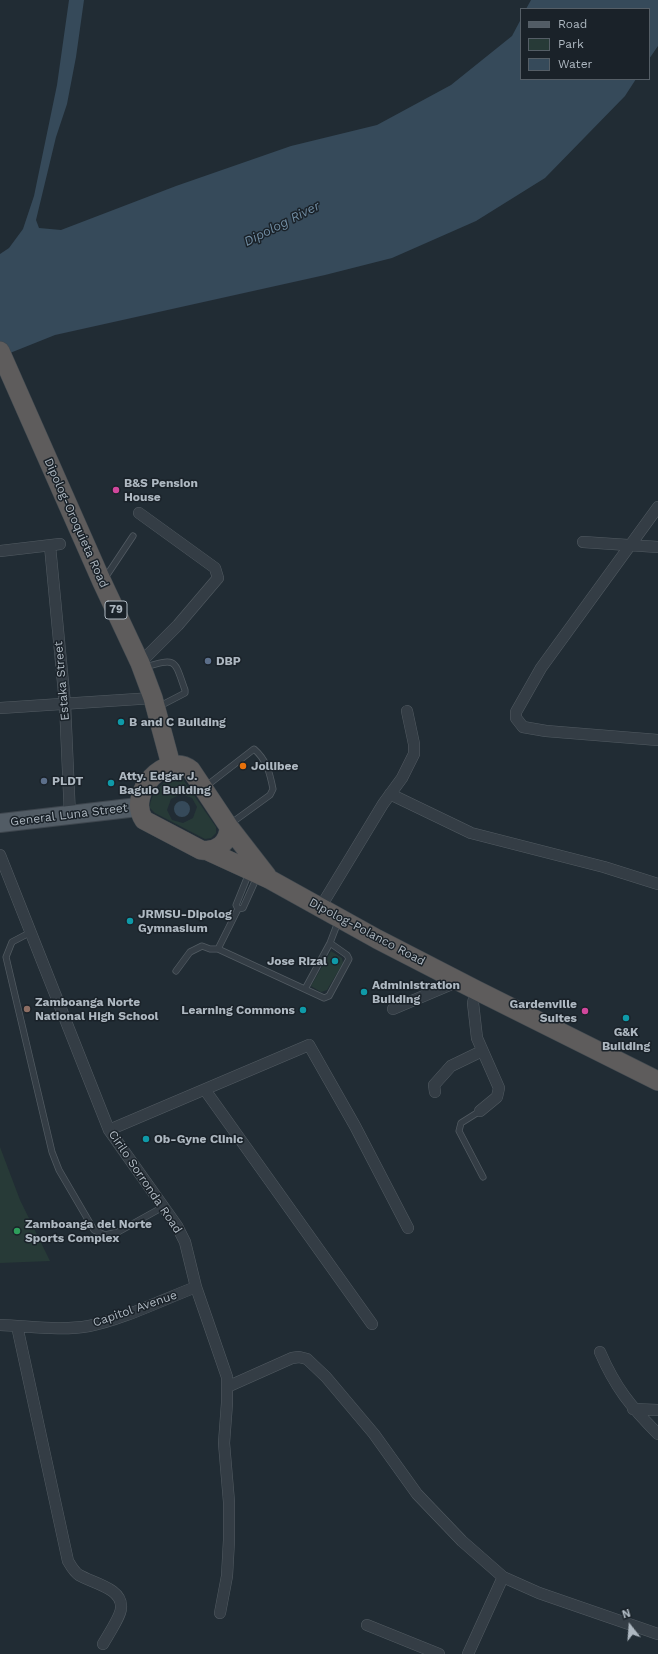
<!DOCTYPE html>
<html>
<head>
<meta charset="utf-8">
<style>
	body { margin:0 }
	#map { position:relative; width:658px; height:1654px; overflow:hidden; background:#212c34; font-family:"Work Sans",sans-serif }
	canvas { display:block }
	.legend { position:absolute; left:520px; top:8px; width:130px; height:72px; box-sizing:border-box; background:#1a2229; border:1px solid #555e66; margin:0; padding:5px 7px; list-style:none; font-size:12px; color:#aeb8c1 }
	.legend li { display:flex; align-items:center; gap:8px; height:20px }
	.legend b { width:20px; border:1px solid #555e66 }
	.north { position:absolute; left:610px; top:1606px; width:40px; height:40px; -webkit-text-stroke:3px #1a2229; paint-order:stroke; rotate:343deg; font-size:11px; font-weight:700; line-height:16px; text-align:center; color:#aeb8c1 }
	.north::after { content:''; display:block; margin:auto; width:14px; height:18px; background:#aeb8c1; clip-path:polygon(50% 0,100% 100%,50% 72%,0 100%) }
</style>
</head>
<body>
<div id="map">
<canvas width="658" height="1654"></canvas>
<ul class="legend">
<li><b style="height:5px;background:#525c65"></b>Road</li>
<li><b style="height:11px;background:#273a37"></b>Park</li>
<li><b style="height:11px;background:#364a5a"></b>Water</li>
</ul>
<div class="north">N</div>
</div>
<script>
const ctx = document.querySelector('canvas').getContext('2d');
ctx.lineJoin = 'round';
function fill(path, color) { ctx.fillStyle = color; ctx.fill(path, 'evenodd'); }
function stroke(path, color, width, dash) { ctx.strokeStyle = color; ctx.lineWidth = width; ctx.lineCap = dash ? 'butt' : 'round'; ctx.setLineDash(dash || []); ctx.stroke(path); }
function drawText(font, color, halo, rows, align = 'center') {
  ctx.font = font + ' "Work Sans",sans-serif'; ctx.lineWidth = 3; ctx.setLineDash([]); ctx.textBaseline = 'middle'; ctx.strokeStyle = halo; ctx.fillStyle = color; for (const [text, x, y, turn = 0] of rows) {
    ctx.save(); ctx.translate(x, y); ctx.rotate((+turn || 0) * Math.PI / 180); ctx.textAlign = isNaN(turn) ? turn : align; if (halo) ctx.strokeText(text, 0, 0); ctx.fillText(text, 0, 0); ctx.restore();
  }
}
const green = new Path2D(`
	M174 776 182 778 216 827V833L211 838 205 839 155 813 150 808C149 796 164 780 174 776ZM181 794 192 798 197 807 193 818 183 823 172 820 167 810 171 799Z
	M331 951 342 958 343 963 327 990 321 992 311 986Z
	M0 1147 20 1200 50 1261 0 1263Z`);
const water = new Path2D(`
	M69 0H84L76 57 67 104 56 137 36 220 39 228 61 230 176 186 291 146 377 125 451 85 512 36 521 19V79H636L625 96 545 178 476 221 392 258 325 275 55 335 0 357V254L9 248 23 229 34 196 57 85Z
	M531 0H658V46L649 59V9H526Z
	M174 809a8 8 0 1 1 16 0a8 8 0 1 1-16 0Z`);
const service = new Path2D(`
	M105 578 133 536
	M145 667C177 658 174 659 185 690V693L158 707
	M205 787 254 749C267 760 270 774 273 789L270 795 230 824
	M238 909 236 905 249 873
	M31 932 12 942 6 957 52 1152 59 1170 94 1230 105 1235 118 1232 163 1207
	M218 949 324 998 329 996 349 959 347 955 330 943
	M176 971 190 952 202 946 210 949H218L238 909 243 908 257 877
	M305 989 330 943 338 922
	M480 1111 461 1123 459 1131 483 1177`);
const minor = new Path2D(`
	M658 507 541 668 516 712V718L523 727 546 731 658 740
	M139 513 215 568 218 578 178 625 140 663
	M583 542 658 547
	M50 546 65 704 70 816
	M0 551 60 544
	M0 708 153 698
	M390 794 471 833 604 867 658 884
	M0 855 109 1130 177 1226 185 1242 196 1287 227 1377V1403L224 1443 229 1502V1540L227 1576 220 1613
	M320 908 383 804 402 778 414 754V744L407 711
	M476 990 473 1003 477 1038 499 1088 497 1097 480 1111
	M393 1009 459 981
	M205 1090 372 1324
	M435 1092 434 1085 451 1066 482 1051
	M109 1130 309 1045 355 1126 408 1228
	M0 1325C29 1326 61 1331 89 1326 122 1320 164 1299 196 1287
	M17 1326 68 1561C71 1566 74 1572 79 1575 92 1583 123 1588 121 1608 121 1616 108 1635 103 1644
	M600 1352C615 1387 631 1407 658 1434
	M227 1387 292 1358 299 1357 307 1359 326 1377 374 1434 417 1494 462 1541 503 1577 539 1593 658 1634
	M633 1409 658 1410
	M367 1625 439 1654
	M468 1654 503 1577`);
const primary = new Path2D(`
	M0 823 138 807`);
const trunk = new Path2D(`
	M0 351 102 582 140 663 153 698 171 765
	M229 827C229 842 217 853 201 850L144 820C126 794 166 750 191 770L229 827 267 876
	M208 851 269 879 377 939 476 990 658 1081`);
const markers = [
	[116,490,4,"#d1479c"],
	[208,661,4,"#5c6f8a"],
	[121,722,4,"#0f9aa8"],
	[243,766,4,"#e8710a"],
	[44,781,4,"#5c6f8a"],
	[111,783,4,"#0f9aa8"],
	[130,921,4,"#0f9aa8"],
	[335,961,4,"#0f9aa8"],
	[364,992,4,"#0f9aa8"],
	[27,1009,4,"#8d6e63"],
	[303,1010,4,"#0f9aa8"],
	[585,1011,4,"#d1479c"],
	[626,1018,4,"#0f9aa8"],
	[146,1139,4,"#0f9aa8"],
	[17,1231,4,"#2e9e5b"]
];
const shields = [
	[116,610,22]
];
const shieldNames = [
	["79",116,610]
];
const poiNames = [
	["B&S Pension",124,483],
	["House",124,497],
	["DBP",216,661],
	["B and C Building",129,722],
	["Jollibee",251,766],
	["Atty. Edgar J.",119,776],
	["Baguio Building",119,790],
	["PLDT",52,781],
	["JRMSU-Dipolog",138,914],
	["Gymnasium",138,928],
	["Jose Rizal",327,961,"right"],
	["Administration",372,985],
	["Building",372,999],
	["Zamboanga Norte",35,1002],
	["National High School",35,1016],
	["Gardenville",577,1004,"right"],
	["Suites",577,1018,"right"],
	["Learning Commons",295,1010,"right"],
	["G&K",626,1032,"center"],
	["Building",626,1046,"center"],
	["Ob-Gyne Clinic",154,1139],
	["Zamboanga del Norte",25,1224],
	["Sports Complex",25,1238]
];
const streetNames = [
	["Dipolog-Oroquieta Road",76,523,66],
	["Estaka Street",62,681,-95],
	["General Luna Street",69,815,-7],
	["Dipolog-Polanco Road",367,932,28],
	["Cirilo Sorronda Road",145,1182,56],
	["Capitol Avenue",135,1309,-19]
];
const waterNames = [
	["Dipolog River",282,224,-27]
];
fill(green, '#273a37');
fill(water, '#364a5a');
stroke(service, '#525b62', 7);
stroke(minor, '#525b62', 12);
stroke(primary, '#3e464e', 20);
stroke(trunk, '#3f484f', 20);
stroke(service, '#343d45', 5.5);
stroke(minor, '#343d45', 11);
stroke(primary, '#525c65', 18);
stroke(trunk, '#5e5c5c', 19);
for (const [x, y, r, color] of markers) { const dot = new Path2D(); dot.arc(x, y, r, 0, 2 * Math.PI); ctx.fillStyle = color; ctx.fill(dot); stroke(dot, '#1a2229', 1.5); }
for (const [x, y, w] of shields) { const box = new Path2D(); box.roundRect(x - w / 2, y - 9, w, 18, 3); ctx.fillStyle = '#1a2229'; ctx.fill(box); stroke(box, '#aeb8c1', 1); }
drawText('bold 11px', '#aeb8c1', null, shieldNames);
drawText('bold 12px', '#aeb8c1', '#1a2229', poiNames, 'left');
drawText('12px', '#aeb8c1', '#1a2229', streetNames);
drawText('italic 13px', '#718da3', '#1a2229', waterNames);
</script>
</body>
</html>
